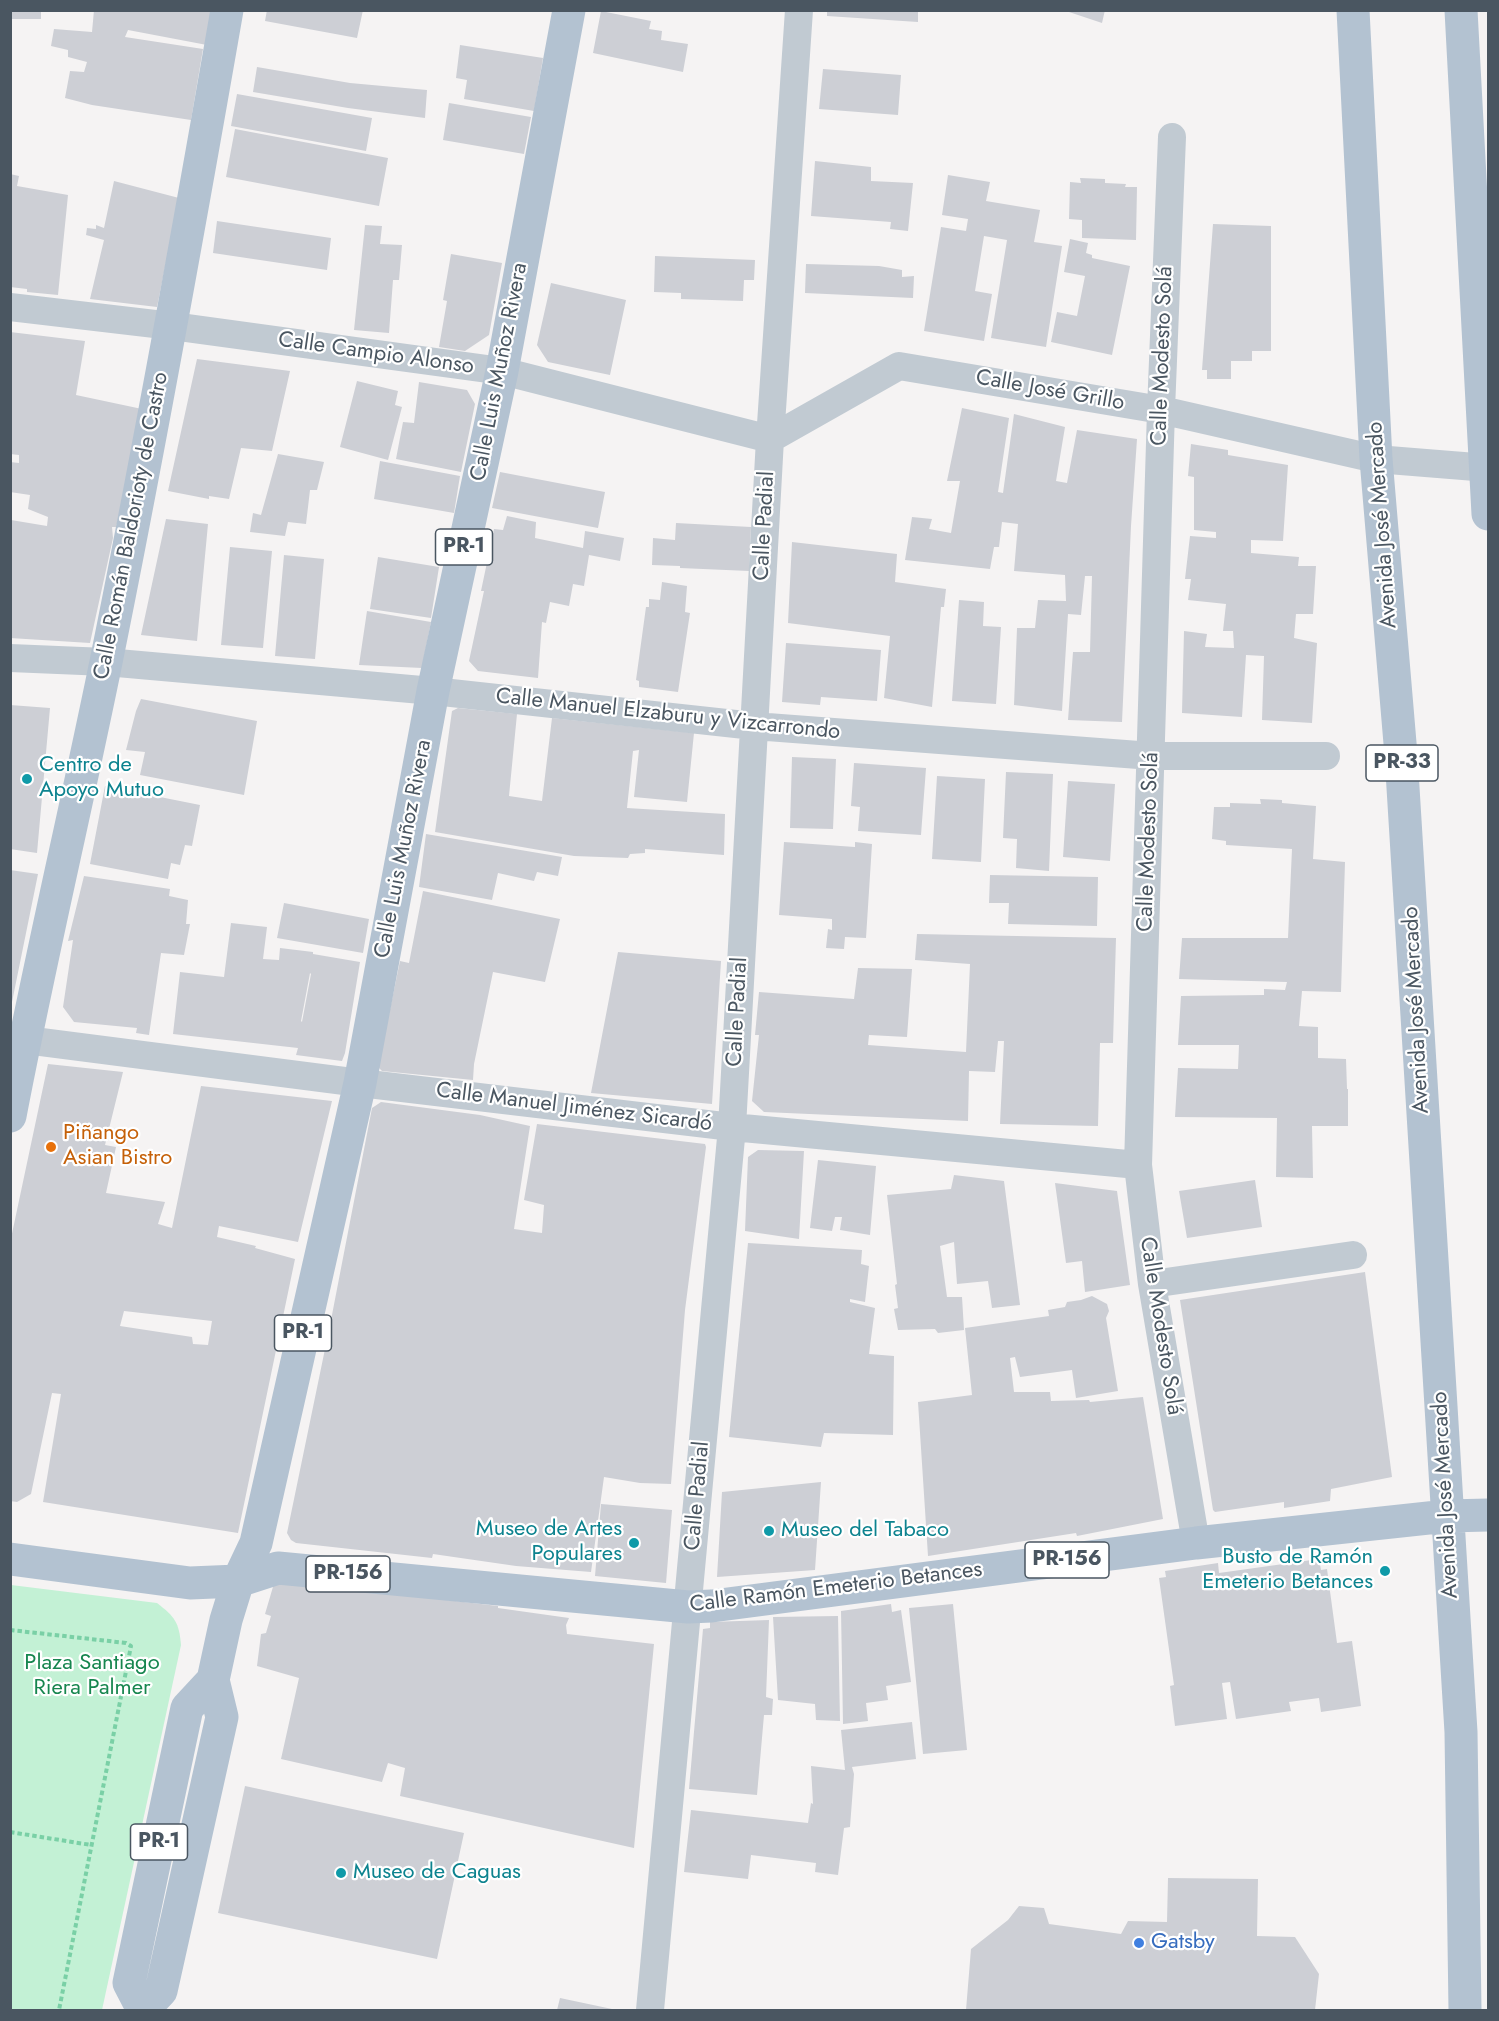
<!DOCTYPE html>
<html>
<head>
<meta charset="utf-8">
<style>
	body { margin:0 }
	#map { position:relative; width:1499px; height:2021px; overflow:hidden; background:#f5f3f3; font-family:Jost,sans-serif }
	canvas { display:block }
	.frame { position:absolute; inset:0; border:12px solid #4a5661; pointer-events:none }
</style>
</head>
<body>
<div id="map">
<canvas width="1499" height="2021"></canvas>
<div class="frame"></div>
</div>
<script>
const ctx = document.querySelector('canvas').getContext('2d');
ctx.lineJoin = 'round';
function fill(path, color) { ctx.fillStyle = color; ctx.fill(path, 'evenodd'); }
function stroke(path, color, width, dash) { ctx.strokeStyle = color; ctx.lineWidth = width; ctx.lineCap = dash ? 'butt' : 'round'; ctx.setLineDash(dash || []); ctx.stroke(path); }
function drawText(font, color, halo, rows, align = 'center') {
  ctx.font = font + ' Jost,sans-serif'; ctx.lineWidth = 4.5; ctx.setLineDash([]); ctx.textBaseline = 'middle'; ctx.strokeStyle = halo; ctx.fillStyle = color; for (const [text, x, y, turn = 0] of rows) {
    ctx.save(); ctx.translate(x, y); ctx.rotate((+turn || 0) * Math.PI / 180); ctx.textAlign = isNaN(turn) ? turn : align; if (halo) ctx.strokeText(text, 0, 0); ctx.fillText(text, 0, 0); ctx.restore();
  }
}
const green = new Path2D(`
	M11 1585 157 1603C175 1617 179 1622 181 1645L102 2010H11Z`);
const building = new Path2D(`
	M10 10H41V19H10Z
	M94 10H212L207 45 128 30 125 37 203 49 191 120 92 105 65 98 70 71 84 72 87 62 68 57V50L51 46 54 29 92 32Z
	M267 10H363L357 38 265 21Z
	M827 10H918V22L827 16Z
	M1063 10H1105L1102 23Z
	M601 11 651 21 649 29 662 31 661 40 688 44 683 72 593 53Z
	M460 45 543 58 534 111 464 99 467 80 456 78Z
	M257 67 350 83 427 90 425 118 348 108 253 92Z
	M823 69 901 75 898 115 819 109Z
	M237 94 372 118 366 151 231 126Z
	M449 103 531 117 524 154 443 140Z
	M235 129 388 158 379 206 226 177Z
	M815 161 871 167V181L913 183 908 231 890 229 891 222 811 216Z
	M10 174 19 176 17 186 68 195 58 295 27 292V289L10 287Z
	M948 175 990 182 986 201 1040 210 1034 242 1062 246 1046 347 991 338 1007 240 984 236 975 291 992 294 984 341 924 331 941 227 966 231 968 219 942 215Z
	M1080 178 1105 179V183L1126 184 1125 187H1137L1136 240 1082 238V220L1069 219 1070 182 1081 183Z
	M114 181 179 198 157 307 90 299 104 240 86 235 87 228 96 229V225L104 228Z
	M217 221 331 238 327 270 213 253Z
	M1213 224 1271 226V351H1252V361H1231V379H1207V370H1202Z
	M365 225 382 226 380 244 402 245 399 280H393L389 333 354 330Z
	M1070 239 1088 243 1086 253 1092 255V258L1130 266 1112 355 1051 342 1057 312 1077 316 1085 276 1064 272Z
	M451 254 502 263 489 335 465 351 439 347 447 301 443 300Z
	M655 256 755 260 754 280H744L743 301 681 299V293L654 292Z
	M806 264 879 266 902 270V277L914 276 913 298 805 293Z
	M551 283 626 300 610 375 548 362 537 345Z
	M10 332 85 341 76 395 142 409 128 483 116 527H112L113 538 90 643 10 638 11 520 47 526 48 517 28 509 30 495 10 492V462L19 463V455L10 454Z
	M197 359 290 371 272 451 241 448 229 499 209 496V499L168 491Z
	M357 381 398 391 395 405 402 407 388 460 340 447Z
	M419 382 467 390 475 404 461 472 396 459 403 422 414 423Z
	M962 408 1009 418 998 492 1003 493 1014 414 1065 427 1056 481 1067 483 1077 430 1137 439 1131 526 1122 722 1068 720 1073 652H1090L1092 576H1085L1081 615 1068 614 1062 711 1014 705 1017 628H1035L1038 600 1066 601 1065 575 1014 571 1018 524 1002 522 999 547H994L990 569 905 560 912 517 932 519 929 529 951 533 960 481H947Z
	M1191 444 1228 450V455L1288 465 1283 541 1251 540V553L1299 557 1298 566H1316L1313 614H1296L1294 638 1317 643 1312 723 1262 720 1264 656 1246 655 1242 717 1182 713 1184 631 1207 634 1205 647 1234 648 1233 631H1223L1226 604 1188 600 1191 579H1185L1190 536 1216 538V532L1194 530V477L1188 476Z
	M278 454 324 462 317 490H310L306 524 288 522 285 536 250 532 253 513 261 515Z
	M380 461 460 476 454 513 374 499Z
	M500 472 605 492 598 528 492 508Z
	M507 516 536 522 535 538 583 548 585 531 624 538 620 561 589 555 584 586 573 584 569 606 550 602 546 623 542 622 538 678 478 671 469 661 484 591H481L494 529 503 530Z
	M166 519 208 524 197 641 141 635Z
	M676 523 751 527 749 571 680 568V566L652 565 653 538 675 540Z
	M792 542 897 554 895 582 946 589 944 607H941L932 707 884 698 890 636 788 623Z
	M230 547 272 551 263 648 221 645Z
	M284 555 324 559 315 659 275 656Z
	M378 557 439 567 431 618 370 609Z
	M662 582 687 586 685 612 690 613 678 692 639 687V681L636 680 646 607H649V599L660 600Z
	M959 600 984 602 983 626 1001 627 996 704 952 701Z
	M367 611 431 622 422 668 359 665Z
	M786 643 881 650 877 701 821 697 820 705 782 702Z
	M141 699 257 721 244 795 140 775 145 752 126 750 136 711Z
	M10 705 50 708 37 853 10 849Z
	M458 708 517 714 509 796 542 801 552 718 694 733 687 802 634 797 639 750 633 751 627 808 725 814 724 855 645 849V853L630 854 628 858 574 856 435 832 452 711Z
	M792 757 836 759 833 829 790 828Z
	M854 763 926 768 921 835 858 831 860 807 851 806Z
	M1006 772 1053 774 1049 871 1016 868 1017 839 1003 838Z
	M937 776 985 779 981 862 932 859Z
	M1068 781 1115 784 1110 861 1063 857Z
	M105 786 200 805 192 846 185 845 180 865 171 863 168 879 90 864Z
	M1260 799 1282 800V803L1316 806 1313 859 1345 862 1341 992 1302 991 1299 1026 1318 1027V1058L1346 1059 1347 1089H1348V1126H1312L1313 1178 1276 1177 1277 1118 1175 1117 1178 1068 1238 1069 1239 1045H1178L1181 996 1264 995V989L1285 990 1287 982 1179 979 1182 938H1288L1292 849 1226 845V841L1212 839 1214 807H1230V803L1261 804Z
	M426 834 562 857 558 876 537 872 534 881 498 873 492 900 419 887Z
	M784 842 855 847V842L872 844 866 938 845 937 844 949 826 948 828 929 832 930V919L779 915Z
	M10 870 38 874 12 1002H10Z
	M990 875 1098 877 1097 926 1008 924 1009 903H989Z
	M84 876 170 889 169 896 188 900 186 924H190L184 955 161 953 149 1035 136 1033 137 1028 74 1022 63 1007 73 940 68 941Z
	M423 891 560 919 545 982 493 972 474 1064 473 1080 382 1071 378 1067 400 961 409 963Z
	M284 903 369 919 363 953 277 938Z
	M231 923 267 927 263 959 279 960 280 948 313 952V954L360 962 345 1053 342 1061 296 1055 298 1048 173 1034 180 972 224 977ZM310 973 311 974 302 1022 301 1021Z
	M917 934 1116 938 1113 1043H1100L1098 1126 1000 1124 1004 1041H998L995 1072 969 1071 968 1121 764 1112 752 1101 759 1035H755L759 992 854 999 858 968 912 969 907 1037 869 1035 868 1045 966 1052 970 964 915 960Z
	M618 952 721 961 712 1104 591 1093Z
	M48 1064 123 1072 105 1145 116 1147 106 1193 165 1202 158 1224 172 1228 201 1086 332 1101 298 1242 219 1226 217 1237 256 1246 255 1248 295 1259 238 1533 43 1502 61 1394 52 1393 31 1494 17 1502 10 1501V1243ZM124 1311 212 1321 208 1345 193 1344 192 1337 120 1326Z
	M381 1102 480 1115 530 1126 514 1229 542 1233 544 1205 524 1200 537 1124 705 1144 706 1147 685 1310 671 1484 640 1483 604 1477 591 1572 516 1566 433 1554 432 1558 296 1543 291 1540 287 1533 331 1320 372 1108Z
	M758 1150 804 1151 799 1239 745 1231 748 1157Z
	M818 1160 876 1166 870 1235 840 1230 842 1217H835L832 1231 810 1228Z
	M954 1175 1004 1181 1020 1305 992 1308 988 1281 957 1284 954 1242 940 1246 947 1297H962L964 1330 938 1333 935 1329 898 1330 894 1309 898 1308 895 1285 897 1284 887 1195 951 1189Z
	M1255 1180 1262 1227 1187 1238 1179 1191Z
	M1055 1183 1117 1191 1130 1285 1085 1292 1082 1261 1066 1263Z
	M748 1243 862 1250 861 1264 869 1266 865 1302 850 1299V1302L875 1308 869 1354 894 1356 893 1435 824 1433 821 1447 729 1437Z
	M1365 1272 1392 1477 1331 1489 1330 1501 1284 1508V1502L1215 1512 1213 1510 1180 1300Z
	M1092 1296 1107 1304 1109 1311 1106 1318 1118 1391 1076 1398 1072 1370 1020 1377 1015 1357 1010 1358 1014 1392H1050L1051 1401 1089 1400 1090 1402 1143 1397 1163 1519 1077 1536 1076 1533 928 1556 918 1402 972 1395 965 1328 1049 1316 1048 1310 1065 1307 1067 1302 1081 1300Z
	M821 1482 815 1570 717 1577 722 1492Z
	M601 1504 672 1510 666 1583 595 1576Z
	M1319 1559 1321 1570 1327 1569 1337 1643 1352 1641 1361 1706 1321 1712 1319 1698 1289 1702 1291 1711 1236 1719 1230 1682 1222 1683 1227 1719 1175 1726 1170 1686 1174 1685 1159 1578 1166 1577 1165 1571 1218 1563 1219 1573Z
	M275 1580 498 1606V1608L569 1618 566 1625 567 1634 654 1644 634 1848 400 1796 405 1768 388 1763 382 1782 281 1759 299 1678 257 1666 261 1634 266 1633 271 1616 265 1614Z
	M891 1604 892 1612 901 1610 911 1682 886 1686 888 1700 866 1703 868 1721 843 1724 841 1611Z
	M953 1604 967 1750 923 1754 909 1608Z
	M838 1616 840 1721 816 1720 815 1704 778 1700 773 1617Z
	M769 1620 766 1697 773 1699 772 1715H764L757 1795 689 1789 703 1629 710 1628V1622Z
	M912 1722 916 1759 852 1767 854 1774 850 1827 844 1828 838 1875 815 1872 816 1863 751 1855 748 1879 684 1872 691 1810 808 1823 811 1803 813 1804 811 1766 845 1770 841 1730Z
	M245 1786 464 1833 437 1959 218 1913Z
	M1168 1878 1258 1879 1257 1936 1295 1937 1319 1974 1315 2010H966L971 1949 1008 1920 1019 1906 1044 1908 1049 1924 1121 1934 1128 1921 1167 1922Z
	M560 1998 612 2009V2010H557Z`);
const path = new Path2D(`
	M10 1630 126 1643 131 1646 59 2010
	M10 1832 91 1845`);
const minor = new Path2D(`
	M1172 137 1161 410 1138 1165 1152 1284 1196 1543
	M10 307 172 326 502 371 770 439 899 366 1161 410 1376 459 1488 468
	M10 658 106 662 433 691 754 726 1152 756H1326
	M10 1038 360 1083 732 1127 1138 1165
	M1152 1284 1353 1255
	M650 2010 732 1127 770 439 799 10`);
const primary = new Path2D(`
	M1353 10 1376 459 1401 755 1461 1732 1465 2010
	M1461 10 1488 514
	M10 1116C39 964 75 814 106 662 150 445 189 228 227 10
	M10 1559 190 1583 238 1581 278 1568 688 1607 712 1606 1196 1543 1447 1516 1488 1515
	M143 2010 161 1991 222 1717 213 1680 226 1620 238 1581 256 1543 360 1083 433 691 502 371 569 10
	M143 2010 129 1983 187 1708 213 1680`);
const markers = [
	[27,779,6,"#0f9aa8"],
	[51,1147,6,"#e8710a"],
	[769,1531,6,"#0f9aa8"],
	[634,1543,6,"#0f9aa8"],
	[1385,1571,6,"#0f9aa8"],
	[341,1873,6,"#0f9aa8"],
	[1139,1943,6,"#3f7fe0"]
];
const shields = [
	[464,547,57],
	[1402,763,72],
	[303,1333,57],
	[1067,1560,84],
	[348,1574,84],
	[159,1842,57]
];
const shieldNames = [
	["PR-1",464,547],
	["PR-33",1402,763],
	["PR-1",303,1333],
	["PR-156",1067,1560],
	["PR-156",348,1574],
	["PR-1",159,1842]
];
const streetNames = [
	["Calle Campio Alonso",376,354,8],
	["Calle Modesto Solá",1163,356,-88],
	["Calle Luis Muñoz Rivera",500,372,-79],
	["Calle José Grillo",1050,391,10],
	["Avenida José Mercado",1383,525,-94],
	["Calle Román Baldorioty de Castro",132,526,-79],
	["Calle Padial",765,526,-87],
	["Calle Manuel Elzaburu y Vizcarrondo",668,715,6],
	["Calle Modesto Solá",1149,842,-88],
	["Calle Luis Muñoz Rivera",404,849,-79],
	["Avenida José Mercado",1417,1010,-93],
	["Calle Padial",738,1012,-87],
	["Calle Manuel Jiménez Sicardó",574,1108,7],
	["Calle Modesto Solá",1160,1326,81],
	["Avenida José Mercado",1446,1495,-93],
	["Calle Padial",698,1496,-85],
	["Calle Ramón Emeterio Betances",836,1588,-7]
];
const cultureNames = [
	["Centro de",39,766],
	["Apoyo Mutuo",39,791],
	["Museo de Artes",622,1530,"right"],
	["Populares",622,1555,"right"],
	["Museo del Tabaco",781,1531],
	["Busto de Ramón",1373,1558,"right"],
	["Emeterio Betances",1373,1583,"right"],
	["Museo de Caguas",353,1873]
];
const foodNames = [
	["Piñango",63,1134],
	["Asian Bistro",63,1159]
];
const parkNames = [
	["Plaza Santiago",92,1664],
	["Riera Palmer",92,1689]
];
const shopNames = [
	["Gatsby",1151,1943]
];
fill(green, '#c3f1d5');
fill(building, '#cdcfd5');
stroke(path, '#7ad0a6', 4, [4.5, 3]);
stroke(minor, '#c1cad2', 28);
stroke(primary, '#b3c2d1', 33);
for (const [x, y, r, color] of markers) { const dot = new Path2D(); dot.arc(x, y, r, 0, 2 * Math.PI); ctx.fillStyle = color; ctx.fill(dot); stroke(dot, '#fff', 2); }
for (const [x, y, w] of shields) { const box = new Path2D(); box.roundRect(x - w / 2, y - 18, w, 36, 4.5); ctx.fillStyle = '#fff'; ctx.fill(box); stroke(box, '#4a5661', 1.5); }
drawText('bold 21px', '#4a5661', null, shieldNames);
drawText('22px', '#4a5661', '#fff', streetNames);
drawText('22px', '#0d838f', '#fff', cultureNames, 'left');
drawText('22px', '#c56008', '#fff', foodNames, 'left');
drawText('22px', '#17864f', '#fff', parkNames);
drawText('22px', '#366cbe', '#fff', shopNames, 'left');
</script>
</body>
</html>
